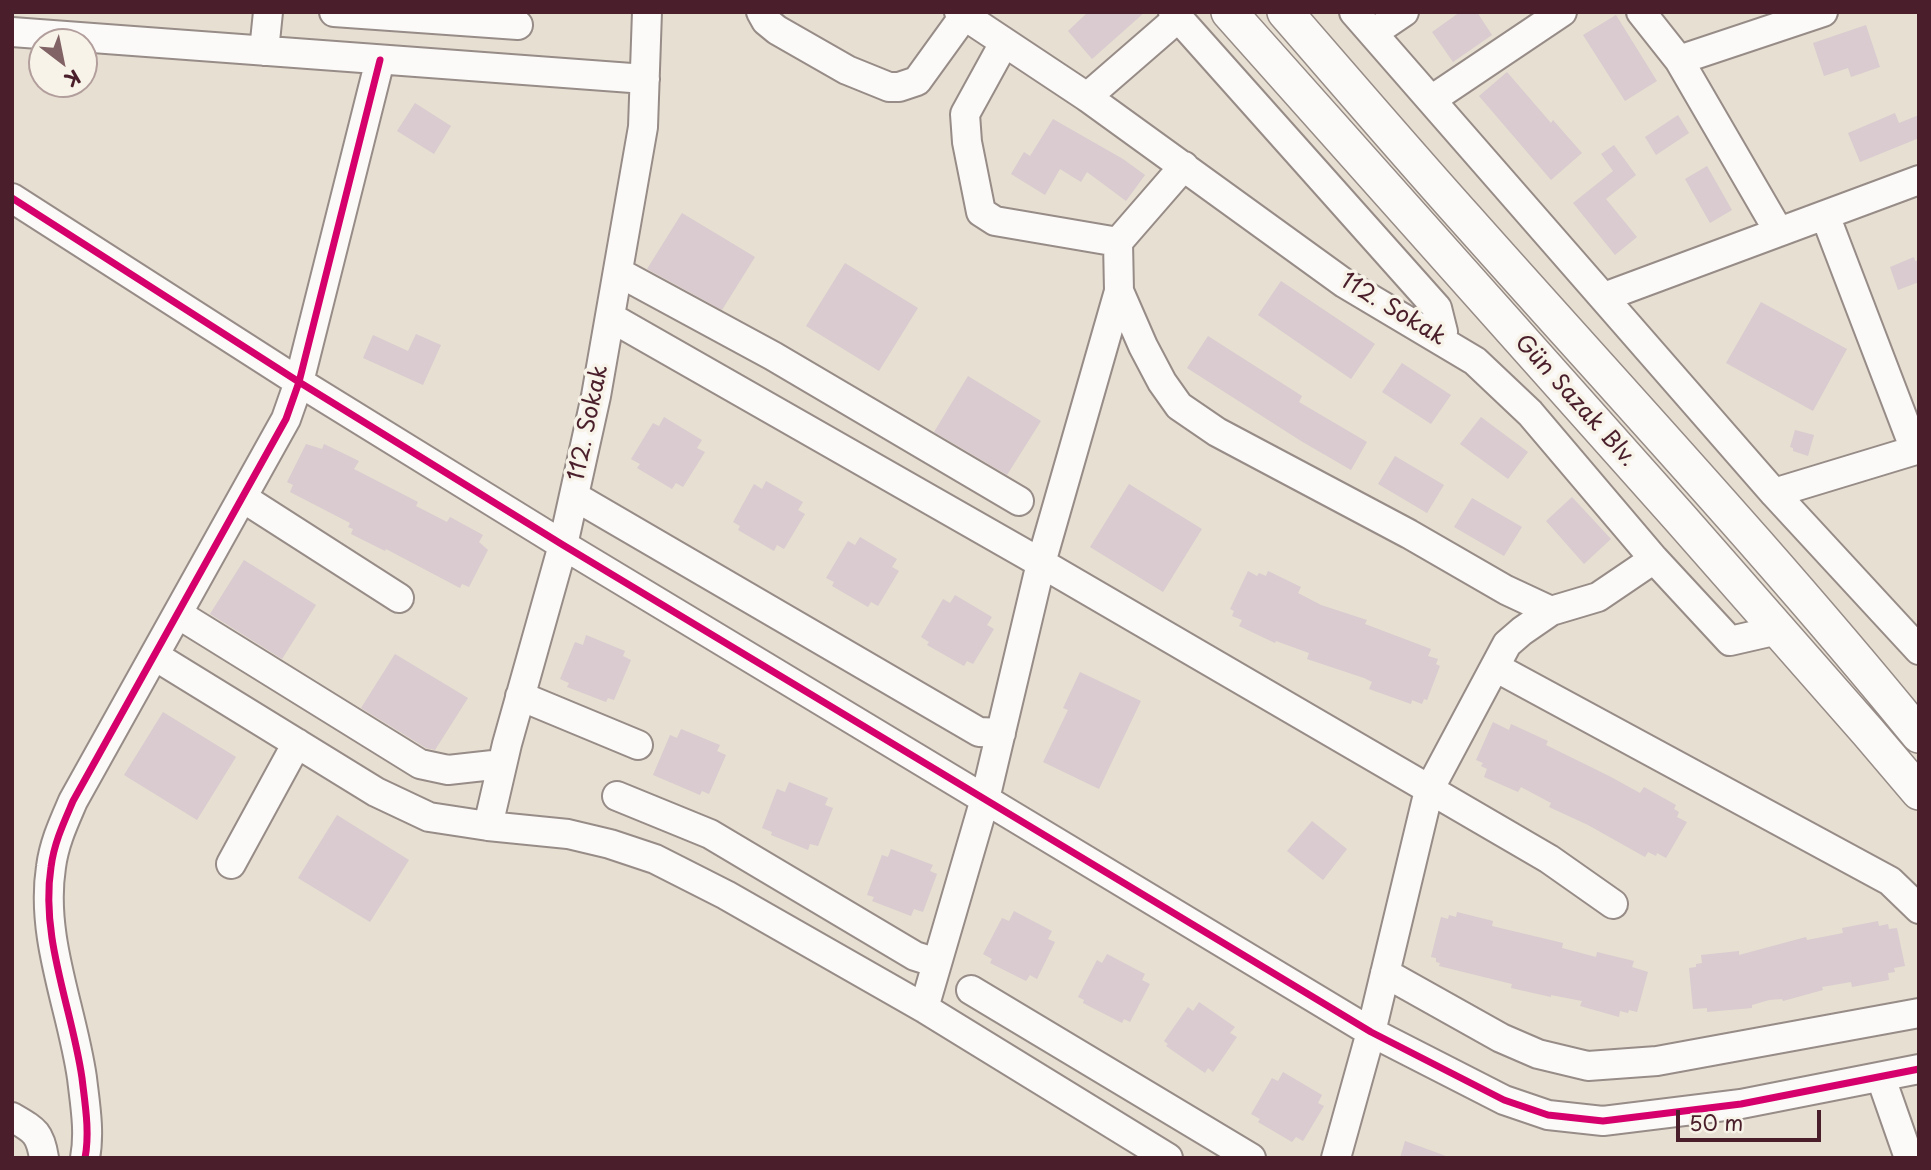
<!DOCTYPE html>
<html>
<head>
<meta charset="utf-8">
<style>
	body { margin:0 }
	#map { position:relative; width:1931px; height:1170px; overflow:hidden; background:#e7dfd1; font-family:"Playpen Sans",sans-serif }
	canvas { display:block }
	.frame { position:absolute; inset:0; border:14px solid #4a1f2b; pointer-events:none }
	.north { position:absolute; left:28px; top:28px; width:70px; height:70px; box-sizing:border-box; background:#f7f3e8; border:2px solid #b29e9c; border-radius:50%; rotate:148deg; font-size:19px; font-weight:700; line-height:28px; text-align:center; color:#4a1f2b }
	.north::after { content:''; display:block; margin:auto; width:24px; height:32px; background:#816265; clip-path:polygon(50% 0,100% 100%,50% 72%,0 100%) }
	.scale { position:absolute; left:1676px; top:1110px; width:145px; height:32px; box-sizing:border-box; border:4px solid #4a1f2b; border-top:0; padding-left:9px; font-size:21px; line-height:24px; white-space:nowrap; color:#4a1f2b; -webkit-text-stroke:5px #f7f3e8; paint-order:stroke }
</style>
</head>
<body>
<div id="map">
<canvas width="1931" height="1170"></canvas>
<div class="frame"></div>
<div class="north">K</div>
<div class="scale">50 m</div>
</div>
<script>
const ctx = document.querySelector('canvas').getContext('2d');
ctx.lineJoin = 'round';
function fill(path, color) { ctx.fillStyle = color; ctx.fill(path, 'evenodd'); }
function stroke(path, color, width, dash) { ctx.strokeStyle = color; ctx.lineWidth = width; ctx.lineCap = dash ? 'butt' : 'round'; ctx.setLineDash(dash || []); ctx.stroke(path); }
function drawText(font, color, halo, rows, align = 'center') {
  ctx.font = font + ' "Playpen Sans",sans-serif'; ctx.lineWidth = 7; ctx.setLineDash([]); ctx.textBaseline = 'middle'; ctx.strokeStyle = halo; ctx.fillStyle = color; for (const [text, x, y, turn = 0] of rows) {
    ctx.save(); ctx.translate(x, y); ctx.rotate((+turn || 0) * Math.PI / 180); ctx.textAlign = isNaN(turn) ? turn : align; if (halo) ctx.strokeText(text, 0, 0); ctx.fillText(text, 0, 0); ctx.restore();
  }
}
const building = new Path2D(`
	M1088 12H1145L1092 59 1068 31Z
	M1460 12H1477L1492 35 1453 62 1432 32Z
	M1616 15 1657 81 1625 101 1583 35Z
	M1866 25 1880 67 1851 77 1848 68 1824 76 1813 43Z
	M1507 72 1551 123 1553 120 1582 153 1551 180 1479 96Z
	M415 103 451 126 434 154 397 131Z
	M1895 113 1899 123 1919 115V138L1860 162 1848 133Z
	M1678 115 1689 133 1656 155 1645 137Z
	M1053 119 1123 159 1145 175 1126 201 1087 172 1081 182 1060 169 1045 195 1011 174 1024 152 1030 156Z
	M1614 145 1636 175 1606 199 1637 237 1615 255 1573 203 1613 171 1601 154Z
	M1707 166 1732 210 1710 223 1685 179Z
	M682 213 755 257 722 310 647 269Z
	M1914 257 1915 261 1919 260V282L1898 290 1890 267Z
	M845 263 918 308 879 371 806 326Z
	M1281 281 1375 344 1351 379 1258 315Z
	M1761 302 1847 349 1813 411 1726 363Z
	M416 334 441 345 423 385 363 358 373 335 408 351Z
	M1208 336 1302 396 1299 402 1367 442 1351 470 1301 441 1187 368Z
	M1402 363 1451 395 1431 424 1382 392Z
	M968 376 1041 421 1007 475 934 432Z
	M664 417 702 440 697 448 705 452 683 487 676 483 672 489 637 468 640 464 631 459 653 423 659 426Z
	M1481 417 1528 452 1508 479 1460 444Z
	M1795 430 1814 435 1808 456 1793 451V448L1790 447Z
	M306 444 322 449 324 444 359 461 354 469 418 502 416 506 447 522 450 517 483 535 479 542 488 550 469 587 462 584 460 588 386 549 385 551 351 534 353 529 348 527 350 523 290 492 293 485 287 482Z
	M1395 456 1444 485 1427 513 1378 484Z
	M766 481 803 502 798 510 805 514 784 549 777 545 774 551 738 530 740 526 733 522 754 484 762 489Z
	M1129 484 1202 529 1163 592 1090 547Z
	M1572 497 1611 539 1584 564 1546 521Z
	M1472 498 1522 527 1504 556 1454 527Z
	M860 537 897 559 892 567 899 571 878 606 871 602 868 607 832 586 834 582 826 578 848 541 855 545Z
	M244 560 316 605 282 659 210 614Z
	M1248 571 1257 576 1259 573 1266 576 1268 571 1301 587 1298 593 1321 605 1367 620 1365 624 1431 649 1428 656 1438 659 1436 664 1440 666 1427 700 1424 699 1422 704 1412 700 1411 704 1369 689 1372 682 1364 678 1307 659 1309 653 1276 641 1275 643 1239 626 1242 620 1232 616 1234 611 1230 609Z
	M955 595 992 617 987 625 994 629 973 664 967 661 964 666 927 645 929 642 921 637 943 599 950 603Z
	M586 635 625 651 623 656 631 660 614 700 608 698 606 702 567 687 569 683 560 679 575 642 583 645Z
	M395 654 468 698 435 750 426 748 361 708Z
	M1080 672 1141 701 1099 789 1043 762 1068 710 1063 708Z
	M163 712 236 757 197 820 124 775Z
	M1493 722 1509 730 1511 724 1548 741 1546 745 1611 777 1640 793 1644 787 1676 805 1674 809 1679 812 1677 817 1687 822 1666 858 1657 853 1656 856 1648 852 1645 857 1588 825 1549 807 1551 803 1521 787 1518 792 1484 777 1487 769 1481 766 1483 763 1476 760Z
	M681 729 720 745 717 751 726 755 709 794 702 791 700 795 653 775 670 735 677 738Z
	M789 782 828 798 825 805 833 808 818 846 810 844 808 850 771 835 772 832 762 828 777 789 785 792Z
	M337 815 409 860 370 922 298 878Z
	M1312 821 1347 849 1323 880 1287 851Z
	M891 849 933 865 930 871 937 874 923 912 914 909 911 916 872 901 874 897 867 895 882 855 888 857Z
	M1014 911 1052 931 1048 939 1055 942 1037 979 1030 975 1026 981 990 963 992 959 983 954 1002 918 1009 921Z
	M1457 912 1493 921 1492 926 1563 943 1562 948 1596 957 1597 952 1634 961 1632 967 1648 972 1637 1012 1629 1010 1628 1013 1620 1011 1619 1017 1580 1006 1582 1001 1551 995V997L1511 988 1512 984 1439 966 1440 963 1436 962V958L1431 957 1441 917 1448 919 1449 915 1456 917Z
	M1878 921 1879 926 1888 924 1889 929 1897 928 1905 966 1894 968 1895 972 1888 973 1889 980 1852 987 1851 982 1822 987 1823 990 1783 1001 1782 999 1769 1000 1752 1005V1008L1707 1012V1008L1693 1009 1689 968 1696 967V964L1702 963 1701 955 1739 951V955L1806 937 1807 940 1843 933 1842 928Z
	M1107 954 1145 974 1142 980 1150 984 1130 1022 1124 1019 1122 1023 1083 1003 1084 1000 1078 997 1097 960 1102 963Z
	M1199 1002 1235 1027 1230 1033 1237 1037 1213 1072 1208 1068 1205 1073 1166 1046 1168 1044 1164 1041 1188 1007 1193 1011Z
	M1283 1072 1322 1095 1318 1103 1324 1106 1303 1141 1296 1137 1292 1142 1258 1122 1260 1119 1251 1114 1272 1078 1278 1081Z
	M1405 1141 1446 1156 1445 1158H1400Z`);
const minor = new Path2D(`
	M334 12 518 25
	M761 12 766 21 777 30 847 70 889 87H899L917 81 964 16
	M959 12 1087 97 1344 283 1475 361 1530 413 1654 559 1730 641 1778 630
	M1173 12 1437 308 1443 332 1439 338
	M1354 12 1774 493 1919 650
	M1641 12 1679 60 1779 232
	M12 32 645 79
	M1373 33 1404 12
	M1004 43 965 114 967 142 981 212 995 221 1118 242
	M264 51 268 12
	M1679 60 1823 12
	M1087 97 1178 18
	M1431 100 1562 12
	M1184 166 1118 242 1119 291 1143 346 1162 382 1179 406 1217 432 1409 534 1506 590 1551 611 1598 597 1654 559
	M12 198 299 382 563 545 1371 1032 1504 1100 1548 1115 1603 1121 1741 1104 1919 1069
	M1825 215 1915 450
	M618 272 773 356 1019 501
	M1604 297 1919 180
	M610 317 1041 563 1549 859 1613 904
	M1774 493 1919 449
	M574 496 979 732 1001 733
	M243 498 399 598
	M178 614 420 764 448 770 502 764
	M155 656 376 792 429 817 488 826 568 834 610 844 655 859 726 895 924 1008 1168 1158
	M1495 667 1890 881 1919 909
	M520 696 638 745
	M617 796 710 834 915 956 937 963
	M488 826 507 744 563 545 596 396 643 127 647 12
	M231 864 297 743
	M1385 973 1501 1038 1538 1054 1588 1066 1657 1061 1919 1013
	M971 990 1251 1158
	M924 1008 985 799 1041 563 1119 291
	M1881 1078 1909 1158
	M12 1117C34 1130 40 1132 44 1158
	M85 1158C90 1132 85 1104 82 1078 72 1008 40 938 51 867 54 843 64 822 73 801L286 419 299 382 380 60
	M1336 1158 1371 1032 1429 790 1507 644 1522 631 1551 611`);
const major = new Path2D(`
	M1229 12 1680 518 1868 732 1919 792
	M1285 12C1345 81 1405 151 1466 219 1618 390 1774 557 1919 735`);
const cycleway = new Path2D(`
	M12 198 299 382 563 545 1371 1032 1504 1100 1548 1115 1603 1121 1741 1104 1919 1069
	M85 1158C90 1132 85 1104 82 1078 72 1008 40 938 51 867 54 843 64 822 73 801L286 419 299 382 380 60`);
const streetNames = [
	["112. Sokak",1393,310,31],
	["Gün Sazak Blv.",1575,401,48],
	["112. Sokak",589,423,-78]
];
fill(building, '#d9cbd0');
stroke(minor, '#978c87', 32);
stroke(major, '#978c87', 38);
stroke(minor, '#fbfaf8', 28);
stroke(major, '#fbfaf8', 35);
stroke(cycleway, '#d6006c', 7);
drawText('23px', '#4a1f2b', '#f7f3e8', streetNames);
</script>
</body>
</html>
